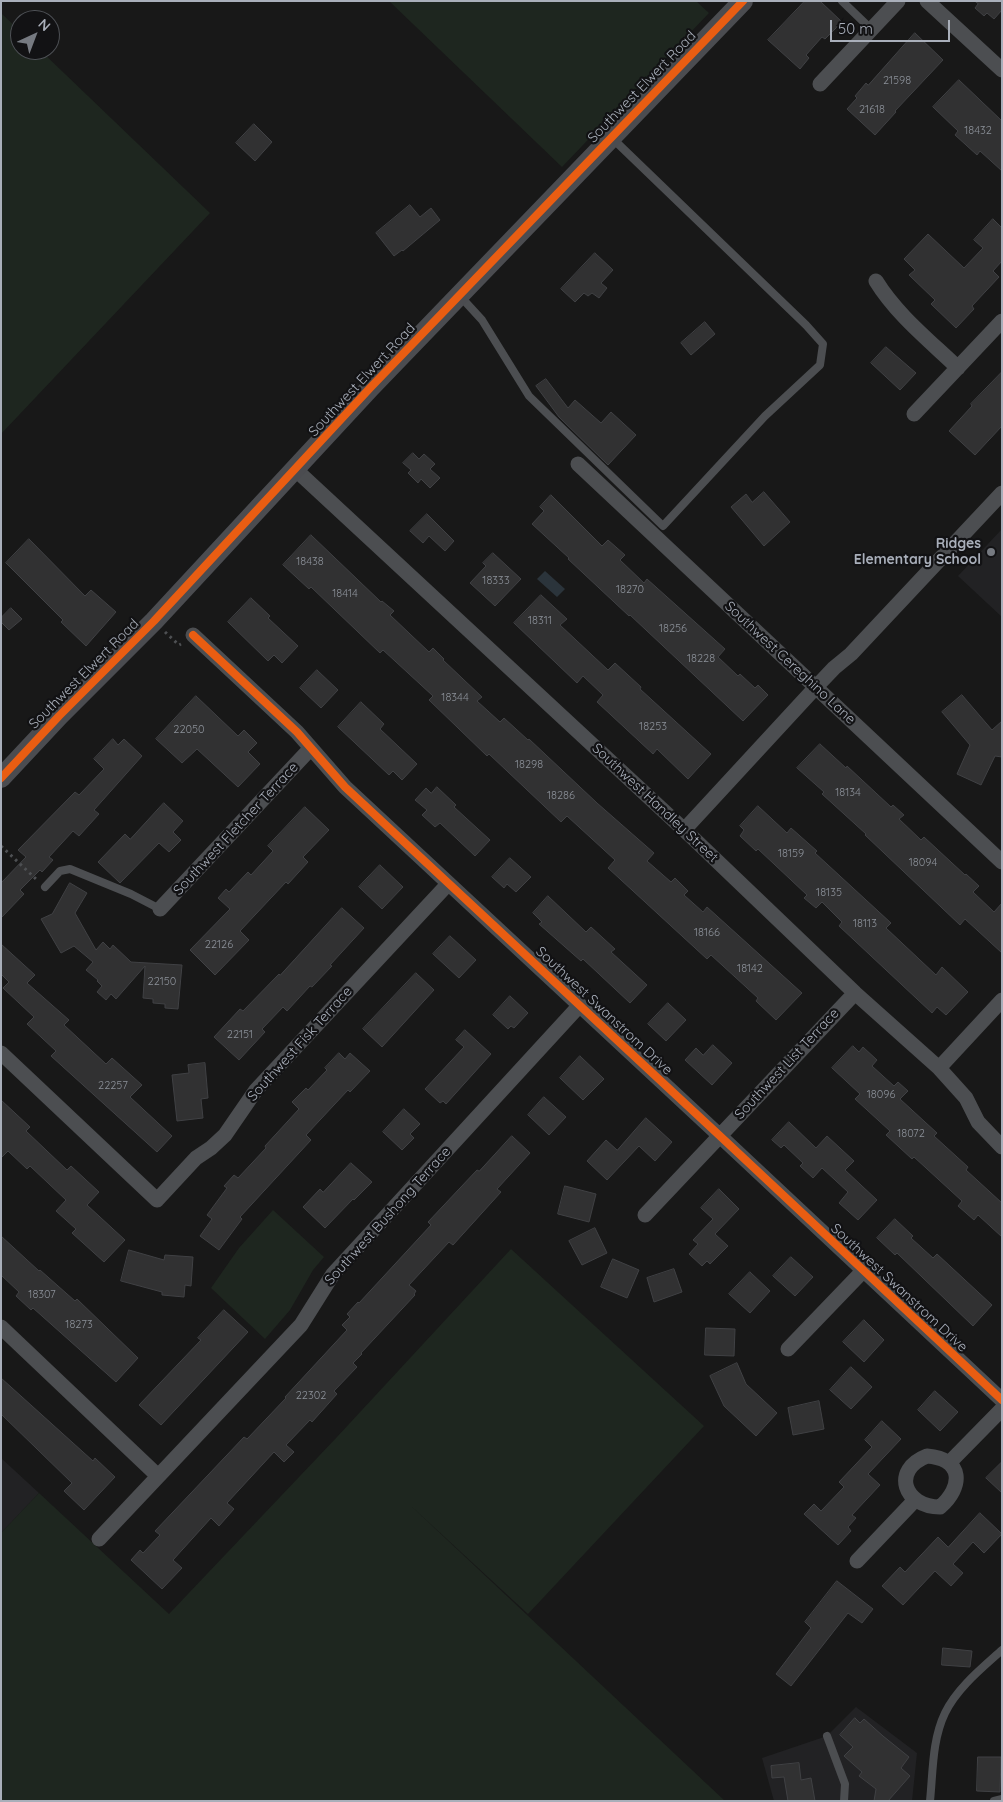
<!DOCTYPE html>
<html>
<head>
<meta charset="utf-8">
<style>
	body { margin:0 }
	#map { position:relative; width:1003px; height:1802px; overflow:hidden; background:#181818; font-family:Quicksand,sans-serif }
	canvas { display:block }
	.frame { position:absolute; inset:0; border:2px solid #a9afba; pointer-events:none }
	.north { position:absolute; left:10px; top:10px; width:50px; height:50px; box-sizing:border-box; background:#121214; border:1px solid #4e5156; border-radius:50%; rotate:43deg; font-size:14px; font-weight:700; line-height:20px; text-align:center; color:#a9afba }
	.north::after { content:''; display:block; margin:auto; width:18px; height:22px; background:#767a81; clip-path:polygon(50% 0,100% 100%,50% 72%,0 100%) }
	.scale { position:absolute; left:830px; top:20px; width:120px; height:22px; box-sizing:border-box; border:2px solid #a9afba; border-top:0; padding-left:6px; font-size:15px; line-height:18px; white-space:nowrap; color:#a9afba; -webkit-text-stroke:4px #121214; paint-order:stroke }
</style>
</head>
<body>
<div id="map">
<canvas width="1003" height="1802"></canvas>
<div class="frame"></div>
<div class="north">N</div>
<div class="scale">50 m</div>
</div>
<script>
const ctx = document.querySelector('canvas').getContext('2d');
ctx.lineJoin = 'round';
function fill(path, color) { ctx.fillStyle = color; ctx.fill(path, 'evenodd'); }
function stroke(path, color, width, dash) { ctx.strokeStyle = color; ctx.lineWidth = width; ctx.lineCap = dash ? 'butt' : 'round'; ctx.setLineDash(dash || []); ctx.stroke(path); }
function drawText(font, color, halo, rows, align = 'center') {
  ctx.font = font + ' Quicksand,sans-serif'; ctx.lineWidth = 4.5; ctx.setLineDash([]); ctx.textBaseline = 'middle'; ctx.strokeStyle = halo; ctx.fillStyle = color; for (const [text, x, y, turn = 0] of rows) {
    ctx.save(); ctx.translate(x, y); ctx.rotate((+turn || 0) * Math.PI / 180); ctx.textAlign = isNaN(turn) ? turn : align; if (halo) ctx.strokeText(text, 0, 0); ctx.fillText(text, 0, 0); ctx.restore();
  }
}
const built = new Path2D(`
	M1002 529V617L958 576Z
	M1 1458 39 1493 1 1533Z
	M856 1707 917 1753 912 1801H774L762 1758 827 1736Z`);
const green = new Path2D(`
	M389 1H696L709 13 562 167Z
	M1 13 20 31V50H40L210 213 1 434Z
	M273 1210 324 1257 313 1270 290 1310 265 1339 211 1288 239 1248Z
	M511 1249 704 1426 528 1614 410 1505 725 1801H1V1533L39 1493 169 1614 337 1437Z`);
const water = new Path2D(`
	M545 571 565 589 557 597 537 579Z`);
const building = new Path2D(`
	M805 1H820L842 22 825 39 822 37 806 55 809 58 800 69 768 40Z
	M975 1H1002V10L994 19 987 13 984 16 975 8 978 4Z
	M915 33 943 60 895 111 896 112 875 135 847 109 857 98 855 96 866 83 868 85Z
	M959 80 1002 121V171L980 151 977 155 955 135 958 131 933 107Z
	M254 124 272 142 255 161 236 143Z
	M410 205 420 217 431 208 440 220 403 251 402 250 394 256 376 233Z
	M993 219 1002 228V261L993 271 999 277 972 306 974 309 956 328 931 304 935 300 909 275 915 270 904 259 928 234 964 268 983 248 974 240Z
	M595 253 613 270 601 283 607 288 599 298 592 293 588 296 584 293 575 302 561 289Z
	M705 322 715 334 691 355 681 343Z
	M886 347 916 373 900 390 871 363Z
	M1002 372V426L975 455 949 431 972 406 971 404Z
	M546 379 568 408 575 400 601 423 611 412 636 435 608 465 559 417 536 386Z
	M413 453 419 459 424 454 435 464 430 469 440 478 430 488 421 479 418 483 408 473 411 470 403 463Z
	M764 492 790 522 764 546 731 507 746 494 752 502Z
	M551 495 602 546 608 540 625 555 620 560 644 583 647 579 725 649 718 657 738 676 740 674 755 688 758 685 768 695 743 721 630 615 629 616 568 559 569 558 532 524 544 511 540 507Z
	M427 514 454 541 445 551 429 536 423 543 410 531Z
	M311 535 381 602 382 601 394 611 390 615 429 652 433 648 444 659 443 660 482 697 477 701 500 722 504 718 528 740 529 739 597 803 654 853 647 861 671 882 675 878 688 891 684 895 703 912 707 907 802 993 776 1020 756 1001 758 998 711 955 707 959 608 868 615 860 567 816 561 822 489 754 487 756 429 700 433 696 383 650 380 653 311 587 309 589 283 565Z
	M29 539 85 596 91 590 116 612 86 646 61 622 63 620 6 563Z
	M493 553 521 579 495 606 470 583 486 566 483 563Z
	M541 595 567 619 560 625 608 670 615 663 641 687 640 689 711 754 688 779 657 749 653 754 597 702 603 695 583 676 577 683 514 623Z
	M251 598 270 616 268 618 298 646 282 663 274 655 268 661 228 622Z
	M11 608 22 619 9 630 1 622V618Z
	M317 670 338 690 321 708 300 688Z
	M962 695 992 730 1002 721V757L995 756 981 785 957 774 970 745 942 712Z
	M196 696 238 736 244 730 257 743 248 752 260 764 238 787 197 749 182 763 156 739Z
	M361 702 384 724 380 729 417 764 402 780 393 771 389 775 338 727Z
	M113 739 118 745 124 739 142 756 94 810 99 814 79 836 73 831 49 857 53 860 42 872 40 870 20 890 24 894 1 918V883L26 857 18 850 75 792 79 795 104 769 94 759Z
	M820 744 846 768 847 766 891 807 893 805 904 815 899 819 921 840 924 837 965 875 966 874 979 886 973 892 994 912 1002 903V953L965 919 960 925 865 835 866 834 822 794 824 792 797 768Z
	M437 787 456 805 454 807 490 840 475 856 440 823 435 827 422 815 427 810 415 800 426 788 431 793Z
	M164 803 183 821 173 832 181 840 169 852 159 843 120 883 98 862 125 834 130 839Z
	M758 806 787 833 791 828 817 851 815 853 891 923 886 928 936 975 942 967 968 992 946 1015 937 1007 932 1013 839 926 842 922 822 902 816 908 804 898 807 895 758 849 756 851 740 836 744 830 740 826Z
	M305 807 329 830 303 857 308 862 288 884 286 882 240 931 249 940 215 975 190 950 230 909 218 898 226 889 229 892 248 872 251 875 273 851 268 846Z
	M510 858 531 877 516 892 507 884 504 888 492 877Z
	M380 865 403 887 382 909 359 887Z
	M70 883 87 893 75 913 96 950 103 942 110 949 113 945 131 962 182 965 178 1009 165 1008V1004L153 1003V999L143 998 145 966 116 999 111 994 106 1000 97 992 102 986 97 981 98 980 86 970 93 962 74 946 61 953 41 919 52 914Z
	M548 896 586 932 591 927 615 949 611 952 647 985 630 1003 583 959 581 961 539 924 542 922 533 913Z
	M342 908 364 928 330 965 332 966 312 987 310 986 287 1011 283 1007 262 1029 265 1032 239 1060 214 1037 240 1009 243 1011 279 974 280 975Z
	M450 936 476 960 459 978 433 954Z
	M1 944 35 975 27 983 69 1020 64 1025 106 1064 112 1058 142 1085 130 1097 172 1136 157 1152 51 1056 56 1051 27 1024 34 1017 3 988 9 982 1 974Z
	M416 973 434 990 382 1047 363 1029Z
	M510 996 528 1013 514 1028 511 1026 508 1029 493 1015Z
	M668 1003 686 1020 666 1041 648 1024Z
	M465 1030 491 1054 446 1104 443 1101 440 1103 425 1089 464 1047 456 1040Z
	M713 1045 732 1063 712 1085 685 1060 696 1048 703 1055Z
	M853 1046 859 1052 863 1047 877 1060 872 1066 894 1086 898 1082 908 1091 900 1099 937 1133 934 1136 968 1167 966 1170 1002 1203V1237L978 1215 974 1220 958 1206 962 1201 914 1157 912 1159 886 1135 890 1131 855 1099 860 1094 832 1068Z
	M339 1053 345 1059 350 1053 370 1071 350 1092 348 1090 306 1135 311 1140 240 1217 242 1219 219 1250 200 1236 212 1219 207 1215 227 1188 224 1186 234 1175 238 1178 266 1148 265 1146 299 1109 292 1102 306 1088 308 1090 327 1070 325 1068Z
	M580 1056 604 1079 583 1100 560 1078Z
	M205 1063 208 1098 201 1099 203 1118 177 1121 172 1075 189 1073 188 1065Z
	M544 1097 566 1117 549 1135 528 1115Z
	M1 1100 30 1127 26 1131 67 1170 71 1166 99 1192 87 1205 125 1240 104 1262 72 1233 76 1229 56 1211 66 1200 30 1166 27 1169 8 1151 1 1158Z
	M404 1109 420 1124 410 1134 414 1138 402 1150 383 1132Z
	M646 1118 672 1142 655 1161 639 1146 607 1180 587 1161 606 1140 617 1150Z
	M789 1122 816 1148 827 1136 854 1161 845 1170 877 1200 858 1220 839 1203 848 1192 822 1168 813 1178 800 1166 803 1163 784 1145 781 1148 772 1140Z
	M512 1136 530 1153 497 1189 501 1192 453 1245 449 1242 409 1285 416 1291 414 1294 415 1295 361 1353 362 1354 353 1363 357 1367 334 1391 337 1394 312 1422 310 1420 286 1445 294 1452 284 1462 274 1452 227 1503 234 1509 219 1526 211 1518 173 1560 182 1568 162 1589 131 1560 140 1550 143 1553 160 1535 155 1531 244 1437 247 1439 286 1398 285 1397 347 1330 342 1325 350 1317 347 1314 358 1302 359 1303 431 1225 428 1222 460 1188 477 1170 479 1171Z
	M351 1163 372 1182 354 1200 353 1199 325 1228 303 1207 320 1189 323 1192Z
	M565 1186 596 1194 589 1222 558 1214Z
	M719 1189 739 1209 715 1234 728 1246 710 1264 707 1261 702 1266 689 1254 698 1244 693 1240 713 1219 701 1208Z
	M895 1219 913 1236 911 1238 933 1258 937 1254 992 1305 973 1326 897 1253 895 1255 877 1238Z
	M595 1228 607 1253 582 1265 569 1241Z
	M1 1236 39 1271 40 1270 75 1301 77 1299 138 1358 116 1382 33 1308 31 1310 16 1296 19 1292 1 1275Z
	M129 1250 164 1260 165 1255 193 1257 191 1286 185 1285 184 1297 162 1295V1292L121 1281Z
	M791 1257 813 1277 795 1296 773 1276Z
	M613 1259 639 1270 627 1298 601 1287Z
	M674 1269 682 1292 654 1302 647 1278Z
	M750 1272 770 1291 750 1313 729 1294Z
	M224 1310 248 1332 161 1425 139 1405 201 1340 198 1338Z
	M864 1320 884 1340 864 1362 843 1342Z
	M706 1328 735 1329 734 1356 705 1355Z
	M737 1363 746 1384 777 1413 756 1436 724 1406 710 1376Z
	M851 1367 872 1387 851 1409 830 1390Z
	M1 1378 93 1461 95 1458 115 1477 84 1510 64 1491 72 1483 1 1414Z
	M935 1391 958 1412 940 1431 918 1410Z
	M819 1401 824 1429 793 1435 788 1408Z
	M882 1421 901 1439 868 1474 880 1485 852 1515 856 1518 848 1527 851 1531 838 1545 804 1514 814 1504 821 1511 844 1487 839 1482 872 1447 865 1440Z
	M1002 1462V1493L986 1478Z
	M980 1513 1002 1534 984 1553 973 1542 953 1564 963 1573 951 1586 935 1571 903 1605 882 1586 900 1567 905 1572 938 1537 948 1547Z
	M837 1581 873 1609 862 1623 848 1613 791 1686 776 1674 811 1628 805 1622Z
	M943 1648 972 1651 970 1667 942 1665Z
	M855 1718 860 1723 864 1719 883 1736 909 1757 901 1768 910 1776 888 1801H874L876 1789 859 1776 862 1772 844 1756 853 1747 840 1735Z
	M978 1757H1001L1000 1792 977 1791Z
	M799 1763 801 1780 811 1778 815 1801H788L784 1777 772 1778 771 1766Z`);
const path = new Path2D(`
	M165 632 179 645 181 644
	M1 846 37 880`);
const service = new Path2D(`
	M842 1 871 29
	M460 296 482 320 529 396 663 526 765 416 820 365 823 344 806 325 612 138
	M45 887 60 871 70 869 131 894 160 909
	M827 1736 845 1784 844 1801
	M930 1801C933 1772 932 1740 945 1713 957 1688 982 1668 1002 1650
	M994 1801 1002 1799`);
const minor = new Path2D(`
	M927 1 1002 70
	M820 84 898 1
	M876 281C897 315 930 341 958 368
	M914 414 1002 321
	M578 464 1002 862
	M296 470 694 839 855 993 939 1068 966 1098 978 1122 1002 1147
	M193 635 297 732 345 787 720 1136 1002 1400
	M684 830 816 687 834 668 851 654 1002 493
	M160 909 311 748
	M1 1053 157 1200 196 1158 211 1148 225 1135 256 1090 448 884
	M939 1068 1002 1000
	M645 1215 855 993
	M1 1327 158 1476
	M788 1349 863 1271
	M927 1456C964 1459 963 1487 940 1507 904 1507 891 1470 927 1456Z
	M950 1462 1002 1409
	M99 1539 301 1325 333 1274 580 1005
	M857 1561 915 1500`);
const secondary = new Path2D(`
	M1 778 59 716 154 621 370 388 743 1`);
const cycleway = new Path2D(`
	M193 635 297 732 345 787 720 1136 1002 1400
	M1 778 59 716 154 621 370 388 743 1`);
const markers = [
	[991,552,5,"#767a81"]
];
const numberNames = [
	["21598",897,81],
	["21618",872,110],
	["18432",978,131],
	["18438",310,562],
	["18333",496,581],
	["18270",630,590],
	["18414",345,594],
	["18311",540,621],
	["18256",673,629],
	["18228",701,659],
	["18344",455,698],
	["18253",653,727],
	["22050",189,730],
	["18298",529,765],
	["18134",848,793],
	["18286",561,796],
	["18159",791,854],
	["18094",923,863],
	["18135",829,893],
	["18113",865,924],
	["18166",707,933],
	["22126",219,945],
	["18142",750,969],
	["22150",162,982],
	["22151",240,1035],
	["22257",113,1086],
	["18096",881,1095],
	["18072",911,1134],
	["18307",42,1295],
	["18273",79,1325],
	["22302",311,1396]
];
const streetNames = [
	["Southwest Elwert Road",642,87,-46],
	["Southwest Elwert Road",362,380,-47],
	["Southwest Cereghino Lane",790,663,43],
	["Southwest Elwert Road",84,674,-45],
	["Southwest Handley Street",655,803,43],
	["Southwest Fletcher Terrace",236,829,-47],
	["Southwest Swanstrom Drive",604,1011,43],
	["Southwest Fisk Terrace",300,1044,-48],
	["Southwest List Terrace",787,1064,-47],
	["Southwest Bushong Terrace",388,1216,-48],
	["Southwest Swanstrom Drive",899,1288,43]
];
const poiNames = [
	["Ridges",981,544],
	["Elementary School",981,560]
];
fill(built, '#222224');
fill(green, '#1e261f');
fill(water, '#2b343b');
fill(building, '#313132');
stroke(building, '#404144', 1);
stroke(path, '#4e5053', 3, [2.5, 4]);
stroke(service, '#4c4e51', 8);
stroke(minor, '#4c4e51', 15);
stroke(secondary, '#4b4c50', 20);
stroke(cycleway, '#e95d12', 8);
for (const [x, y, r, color] of markers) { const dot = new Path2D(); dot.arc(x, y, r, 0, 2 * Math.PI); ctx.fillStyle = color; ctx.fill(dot); stroke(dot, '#121214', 2); }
drawText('11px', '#8b9098', null, numberNames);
drawText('14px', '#a9afba', '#121214', streetNames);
drawText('bold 14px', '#a9afba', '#121214', poiNames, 'right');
</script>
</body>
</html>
